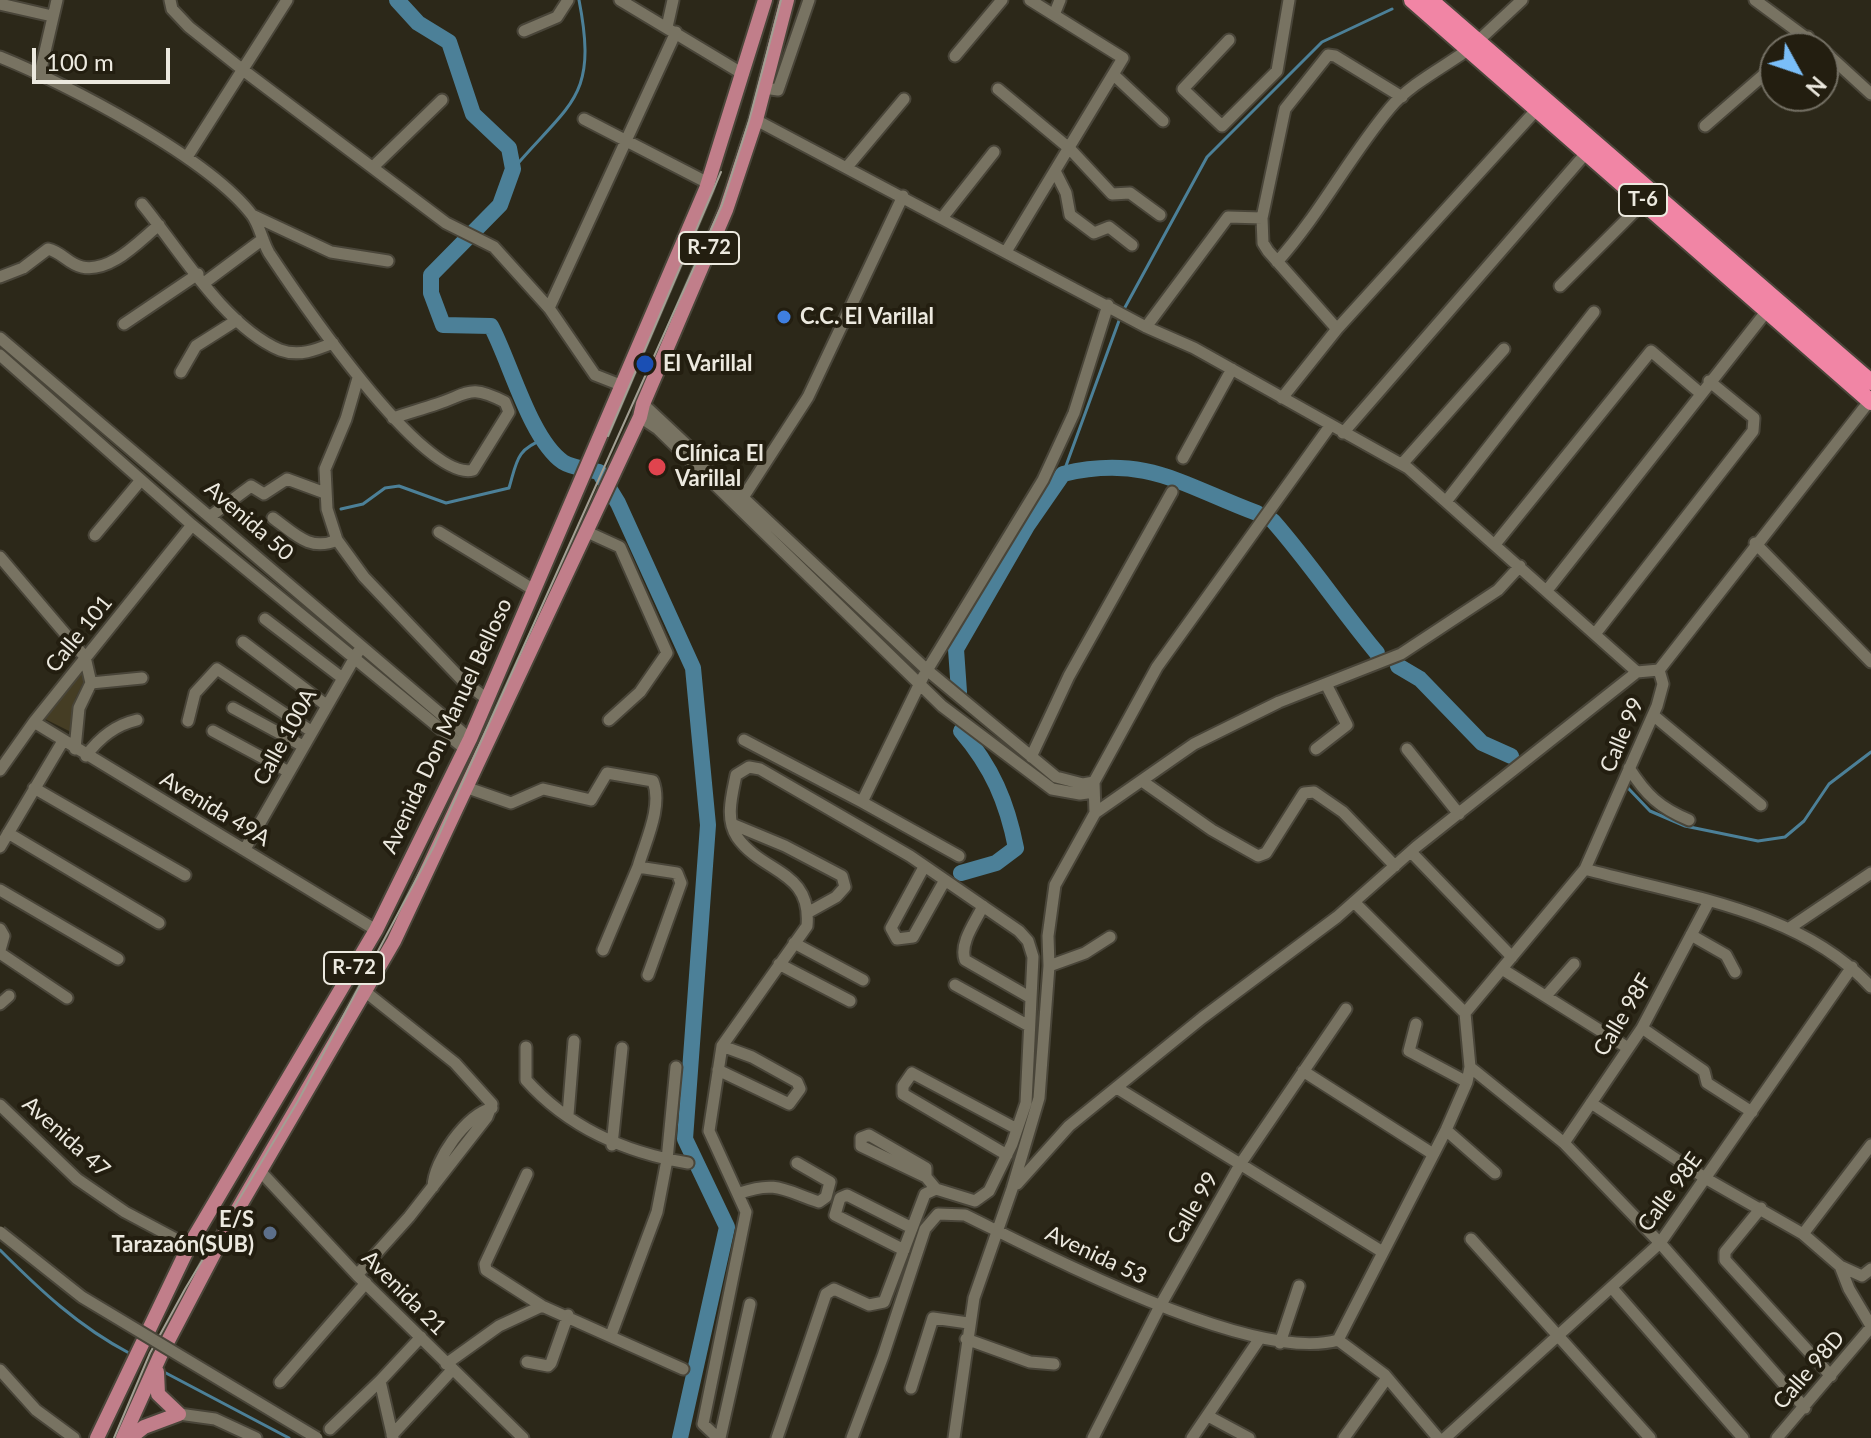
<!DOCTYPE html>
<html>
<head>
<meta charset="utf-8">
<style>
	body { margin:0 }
	#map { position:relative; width:1871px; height:1438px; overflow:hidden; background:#2c2819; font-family:Lato,sans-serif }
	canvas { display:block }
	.north { position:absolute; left:1759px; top:32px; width:80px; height:80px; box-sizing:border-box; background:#231e10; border:2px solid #736f63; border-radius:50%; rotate:130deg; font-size:22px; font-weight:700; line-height:32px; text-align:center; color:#ece9df }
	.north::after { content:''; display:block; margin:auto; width:28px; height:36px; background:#7abef8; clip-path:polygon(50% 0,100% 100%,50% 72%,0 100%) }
	.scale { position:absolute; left:32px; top:48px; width:138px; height:36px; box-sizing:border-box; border:4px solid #ece9df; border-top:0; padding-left:10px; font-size:24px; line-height:28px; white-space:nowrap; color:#ece9df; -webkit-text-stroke:6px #231e10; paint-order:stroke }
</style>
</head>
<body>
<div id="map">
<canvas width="1871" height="1438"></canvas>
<div class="north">N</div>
<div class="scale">100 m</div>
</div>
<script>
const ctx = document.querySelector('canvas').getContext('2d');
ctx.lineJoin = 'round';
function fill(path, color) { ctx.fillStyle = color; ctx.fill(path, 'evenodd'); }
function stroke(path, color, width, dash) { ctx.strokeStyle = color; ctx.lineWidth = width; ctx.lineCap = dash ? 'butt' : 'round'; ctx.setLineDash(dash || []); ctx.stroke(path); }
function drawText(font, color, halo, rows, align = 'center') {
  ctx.font = font + ' Lato,sans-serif'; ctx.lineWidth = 8; ctx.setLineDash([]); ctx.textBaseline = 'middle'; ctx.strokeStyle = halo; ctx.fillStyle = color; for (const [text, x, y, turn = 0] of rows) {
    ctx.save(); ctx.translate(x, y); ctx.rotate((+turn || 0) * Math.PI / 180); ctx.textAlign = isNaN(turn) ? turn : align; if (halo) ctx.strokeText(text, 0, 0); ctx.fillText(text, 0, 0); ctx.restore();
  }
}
const green = new Path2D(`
	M80 672 86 677 75 699 71 732 43 718Z`);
const stream = new Path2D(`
	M513 169C571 101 598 98 579 0
	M1123 311 1207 157 1322 42 1392 9
	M1063 474 1120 318
	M341 509 363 504 385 488 399 486 446 503 509 488C517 461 516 449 545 439
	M1628 788 1650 811 1685 826 1758 841 1785 837 1804 821 1829 784 1871 752
	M0 1250C41 1291 78 1326 129 1353
	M164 1372 289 1438`);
const river = new Path2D(`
	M397 0 418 23 449 42 473 114 509 148 513 169 500 205 431 275V293L443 325 491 326C510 361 530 439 563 462 572 468 588 469 599 472L618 503 693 668 708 825 685 1139 727 1227 680 1438
	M1273 521C1310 563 1341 610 1377 653
	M1398 666 1420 679 1482 743 1511 756
	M959 692 956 649 1027 526 1063 474C1146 454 1184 486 1257 513
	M961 873 996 863 1016 848C1007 802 992 767 961 731`);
const minor = new Path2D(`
	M170 0 172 9 189 27 243 70 446 223 494 247 549 308 595 375 623 386
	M620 0 743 74
	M1755 0 1820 48
	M0 4 52 16
	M1054 15 1060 0
	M667 27 673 0
	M524 31 557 17 568 0
	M1229 40 1183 89 1222 126 1277 71 1289 0
	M1478 41 1522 0
	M1795 48 1808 37
	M1823 50 1871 94
	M955 56 1002 0
	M0 57C67 84 209 158 252 215 260 226 262 241 269 253 295 292 424 484 473 470L509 412 505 402C469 384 470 393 437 404 422 409 408 413 393 418
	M40 73 57 0
	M1115 76 1163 121
	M764 88 778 90 809 0
	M998 89 1070 149 1112 194 1130 193 1160 215
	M584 119 708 183
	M756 120 1146 327 1194 348 1408 468 1637 672
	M1705 126 1775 65
	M187 157 287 0
	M373 167 442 100
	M847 167 904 99
	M1055 171 1066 193 1070 215 1094 233 1109 227 1132 245
	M142 204C179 249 224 326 280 350 299 357 316 350 333 343
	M252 215 331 252 388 261
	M942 218 994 152
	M1007 250 1123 58 1030 0
	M1277 262C1320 214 1349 157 1390 108 1410 84 1444 67 1469 49
	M0 277 23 268 48 249C62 252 68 264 82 267 111 273 139 241 159 225
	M204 283 263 239
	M1560 286 1645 201
	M549 308 676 32
	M124 324 198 274
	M1146 327 1228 217 1262 218
	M1337 329 1268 251 1263 243 1262 218 1285 109 1328 55 1335 56 1402 97
	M0 338 470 739
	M0 355 192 525 465 749
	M181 372 196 346 237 320
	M358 378 346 419 325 469 327 509 337 540 364 577 463 681 487 699
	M1282 398 1337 329 1538 108
	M643 404 927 670 1056 777 1083 784 1094 782
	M640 417 658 429 942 706 1052 789 1080 794 1094 792
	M1343 433 1587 152
	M1183 458 1232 369
	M1402 464 1504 349
	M742 499 808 397 903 196
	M1448 499 1594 312
	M212 515 251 486 264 494 287 479 325 493
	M273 518C295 534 310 552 337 540
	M585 531 620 547 667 653 640 692 609 720
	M439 532 534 590
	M95 535 141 480
	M1496 543 1651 351 1699 392
	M1755 543 1871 662
	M0 557 85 657 91 683 79 708 75 749
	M1548 589 1766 312
	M265 619 341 677
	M1595 634 1753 431 1754 418 1709 381
	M243 642 326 705
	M1659 670 1871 399
	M91 683 142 678
	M233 708 303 746
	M1653 715 1761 805
	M188 721 195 693 217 669 311 731
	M34 722 376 930
	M213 731 289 772
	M744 740 862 802 923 677 1043 480 1074 413 1108 305
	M1316 749 1347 725 1326 684
	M1407 749 1459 814
	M86 756C99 738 115 725 137 720
	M1031 757 1069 676 1172 492
	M1629 768C1646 795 1660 808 1689 820
	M0 770 34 722 192 525
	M1142 781 1212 830 1258 856 1266 853 1304 793 1314 792 1343 812 1395 866
	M34 788 185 875
	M468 788 511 803 543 789 591 800 607 773 653 781C663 807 645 842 638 867L677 873 681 883 648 975
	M862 802 959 856
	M1095 813 1094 782 1157 667 1330 426
	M732 824 785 846 842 876 845 887 836 897 809 912
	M8 833 159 923
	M0 847 63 741
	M245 849 358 652
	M1411 852 1512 957
	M924 867 891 928 897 939 913 937 945 880
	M1585 869C1682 896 1801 910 1871 987
	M0 890 118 959
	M983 906C976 921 959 943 965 960L1031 998
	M1791 927 1871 873
	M0 929 4 936 0 950
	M1691 935 1726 955 1735 972
	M794 943 863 980
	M603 950 638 867
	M0 953 67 998
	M779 964 850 1001
	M1049 966 1085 953 1110 937
	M1502 969 1628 1048
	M955 985 1029 1026
	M1546 996 1574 964
	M0 1004 9 996
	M1465 1013 1585 869 1657 706 1663 684 1659 670
	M1416 1024 1409 1051 1467 1082
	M1642 1028 1704 1071 1707 1083 1752 1112
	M526 1047V1080C568 1127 626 1153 688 1163
	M1470 1067 1564 1143 1660 1243 1805 1408
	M718 1070 789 1104 800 1089 797 1082 752 1057 722 1046
	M1303 1071 1433 1154
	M1117 1088 1381 1251
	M1591 1103 1705 1178 1803 1234 1840 1266 1849 1289 1871 1326
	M0 1105 77 1179 125 1212 189 1246
	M568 1115 574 1041
	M1446 1130 1495 1173
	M1564 1143 1642 1028 1708 903
	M612 1145 622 1048
	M1007 1155 903 1094V1086L912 1073 1017 1129
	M261 1172 357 1275 523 1438
	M527 1174 485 1264 486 1270 542 1306 683 1369
	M926 1177 861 1146V1138L869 1135 926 1168V1177L936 1189
	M1017 1184 1069 1126 1202 1018 1337 917 1416 847 1637 672 1659 670
	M433 1187C434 1160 466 1115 492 1108
	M740 1193C777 1180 785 1191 819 1202L826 1197 830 1182 797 1163
	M1761 1208 1725 1252V1260L1831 1376
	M1803 1234 1871 1145
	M1471 1239 1650 1438
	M904 1250 835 1215 840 1198 847 1195 912 1228
	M1840 1266 1862 1276 1871 1269
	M357 1275 409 1217 487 1117 492 1104 455 1063 367 993
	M1612 1288 1743 1438
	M611 1335 657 1212 667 1160 676 1067
	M966 1339 1030 1362 1054 1364
	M1338 1340 1446 1130 1467 1082 1470 1067 1465 1013 1354 902
	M1280 1343 1299 1286
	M527 1362 548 1366 551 1363 568 1315
	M446 1364 499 1326 542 1306
	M0 1370 36 1410 74 1438
	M280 1382 366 1283
	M911 1388 933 1318 968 1323
	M179 1414 215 1419 256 1438
	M1208 1416 1249 1438
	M330 1429 380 1381
	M392 1435 453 1369
	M393 1438 380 1381 421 1337
	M718 1438 703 1424 746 1212 709 1131 722 1046 807 926C812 870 763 874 737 837 725 819 732 795 736 775L749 767 760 769 910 856 1019 931 1028 941 1033 957 1026 1103 1012 1144 989 1191 975 1201 936 1189 925 1194 884 1302 869 1305 834 1289 826 1294 777 1438
	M720 1438 750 1304
	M852 1438 883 1356 925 1229 938 1214 965 1215C1045 1254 1255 1365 1338 1340L1385 1375 1438 1438
	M954 1438 974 1298 1012 1189 1039 1098 1049 966 1048 936 1055 885 1095 813 1194 744 1279 702 1401 654 1498 590 1520 566
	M1093 1438 1160 1306 1241 1163 1346 1009
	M1192 1438 1260 1338
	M1344 1438 1387 1378
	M1445 1438 1660 1243 1852 967
	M1777 1438 1871 1327`);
const major = new Path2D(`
	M157 1372 158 1394 179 1414
	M97 1438 189 1246 376 930 470 739 706 189 765 0
	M123 1438 160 1356 232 1219 394 941 640 417 643 404 726 210 756 120 787 0
	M130 1438 144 1427 179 1414`);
const highway = new Path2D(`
	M1412 0 1871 402
	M1430 0 1871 382`);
const tram = new Path2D(`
	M608 436 721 172
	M114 1438 150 1353 185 1289 298 1101 434 846 722 205 749 121 781 0`);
const minorBridge = new Path2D(`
	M0 1232 82 1297 317 1438`);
const markers = [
	[784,317,8,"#3f7fe0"],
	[645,364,10,"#1a4fb4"],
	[657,467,10,"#e0444e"],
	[270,1233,8,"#5c6f8a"]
];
const shields = [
	[1643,200,48],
	[709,248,60],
	[354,968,60]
];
const shieldNames = [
	["T-6",1643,200],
	["R-72",709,248],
	["R-72",354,968]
];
const poiNames = [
	["C.C. El Varillal",800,317],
	["El Varillal",663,364],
	["Clínica El",675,454],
	["Varillal",675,479],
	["E/S",254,1220,"right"],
	["Tarazaón(SUB)",254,1245,"right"]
];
const streetNames = [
	["Avenida 50",249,521,41],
	["Calle 101",79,634,-51],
	["Avenida Don Manuel Belloso",447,726,-65],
	["Calle 99",1622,735,-67],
	["Calle 100A",285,737,-61],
	["Avenida 49A",215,809,31],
	["Calle 98F",1623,1015,-59],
	["Avenida 47",66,1137,42],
	["Calle 98E",1670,1192,-54],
	["Calle 99",1193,1208,-60],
	["Avenida 53",1096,1255,25],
	["Avenida 21",404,1293,45],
	["Calle 98D",1809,1370,-49]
];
fill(green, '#453d24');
stroke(stream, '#4c8098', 3);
stroke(river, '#4c8098', 16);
stroke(minor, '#494539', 15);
stroke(major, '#494539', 18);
stroke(highway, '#494539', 20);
stroke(minor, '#787362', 11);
stroke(major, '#c17e8a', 14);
stroke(highway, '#f185a5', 16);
stroke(tram, '#a29f93', 2);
stroke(minorBridge, '#494539', 15, []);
stroke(minorBridge, '#787362', 11);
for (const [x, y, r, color] of markers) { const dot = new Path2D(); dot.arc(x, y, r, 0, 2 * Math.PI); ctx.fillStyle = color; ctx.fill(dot); stroke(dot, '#231e10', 3); }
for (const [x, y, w] of shields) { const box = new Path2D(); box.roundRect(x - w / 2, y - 16, w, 32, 6); ctx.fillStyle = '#231e10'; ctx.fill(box); stroke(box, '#ece9df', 2); }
drawText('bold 20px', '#ece9df', null, shieldNames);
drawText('bold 22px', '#ece9df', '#231e10', poiNames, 'left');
drawText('22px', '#ece9df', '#231e10', streetNames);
</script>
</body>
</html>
